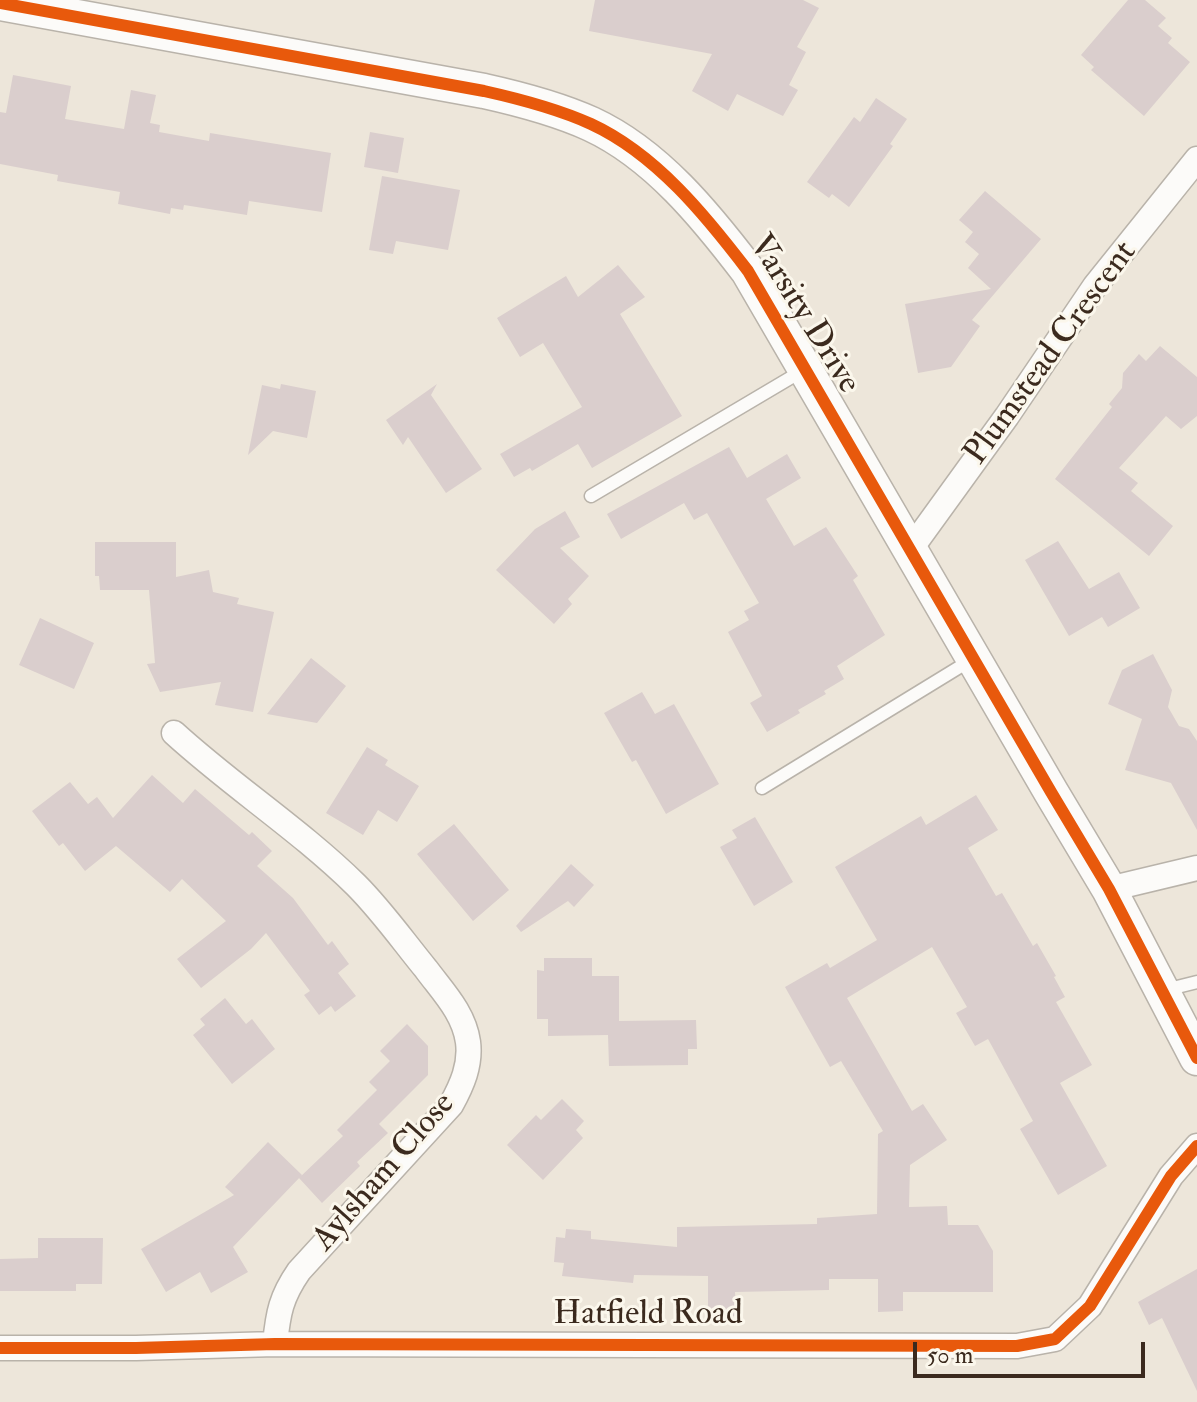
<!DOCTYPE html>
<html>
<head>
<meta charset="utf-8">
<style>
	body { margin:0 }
	#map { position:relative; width:1197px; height:1402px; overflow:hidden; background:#ede6da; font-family:"IM FELL Double Pica",serif }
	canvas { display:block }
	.scale { position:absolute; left:913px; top:1342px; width:232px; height:36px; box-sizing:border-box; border:4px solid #3b2a1e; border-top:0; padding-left:10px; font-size:24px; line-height:28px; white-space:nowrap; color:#3b2a1e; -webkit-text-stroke:6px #fbf7ec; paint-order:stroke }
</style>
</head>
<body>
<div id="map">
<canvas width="1197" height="1402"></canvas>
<div class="scale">50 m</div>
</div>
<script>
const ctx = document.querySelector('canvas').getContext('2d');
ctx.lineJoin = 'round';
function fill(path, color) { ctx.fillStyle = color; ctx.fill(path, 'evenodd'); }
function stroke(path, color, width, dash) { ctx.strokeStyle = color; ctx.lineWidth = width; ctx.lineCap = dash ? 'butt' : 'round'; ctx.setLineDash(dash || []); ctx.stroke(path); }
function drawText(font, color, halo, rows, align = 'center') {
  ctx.font = font + ' "IM FELL Double Pica",serif'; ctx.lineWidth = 6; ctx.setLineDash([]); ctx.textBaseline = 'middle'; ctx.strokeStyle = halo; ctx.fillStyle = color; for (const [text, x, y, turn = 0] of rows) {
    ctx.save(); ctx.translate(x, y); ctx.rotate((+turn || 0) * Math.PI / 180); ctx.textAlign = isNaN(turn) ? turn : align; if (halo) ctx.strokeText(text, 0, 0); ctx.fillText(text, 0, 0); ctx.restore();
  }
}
const building = new Path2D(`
	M595 0H803L819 8 797 47 806 52 789 85 798 90 783 116 737 94 728 111 692 91 712 54 589 31Z
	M1128 0H1145L1166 18 1158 26 1172 38 1168 43 1190 62 1144 116 1091 70 1094 67 1081 55Z
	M13 75 71 86 65 119 124 129 131 90 156 95 150 123 160 125 159 132 209 141 210 133 331 153 322 212 249 201 247 215 184 205 183 210 171 208 170 214 118 204 120 192 57 181 58 175 0 164V112L6 113Z
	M876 98 907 119 890 144 893 146 849 207 832 194 829 198 807 182 854 117 860 122Z
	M370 132 404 138 398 173 364 167Z
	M382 176 460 190 448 250 396 241 393 254 369 250Z
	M985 191 1041 239 972 320 980 326 951 367 918 373 905 304 991 289 968 268 979 254 965 242 973 232 959 220Z
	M618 265 645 297 620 314 682 416 592 468 578 444 532 471 530 468 514 477 500 454 582 407 543 343 520 357 497 318 566 276 578 297Z
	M1160 346 1197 377V416L1181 429 1166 416 1119 468 1138 483 1131 491 1173 526 1149 556 1055 479 1112 407 1109 404 1122 388 1123 373 1139 354 1146 361Z
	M281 384 316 391 307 438 273 431 248 455 262 385 280 389Z
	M437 384 431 395 482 469 446 493 408 437 403 445 386 420Z
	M729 447 747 478 787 454 801 478 766 499 794 546 826 527 858 576 853 580 885 635 837 666 844 679 824 691 826 694 798 710 800 713 767 732 750 703 762 696 728 632 749 620 744 611 759 603 707 513 694 520 684 503 621 539 607 514Z
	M565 511 580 537 560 548 589 576 568 599 572 604 554 624 496 570 535 529Z
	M1058 541 1089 589 1119 572 1140 608 1108 627 1102 617 1069 636 1025 560Z
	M95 542H176V577L209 570 213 592 239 598 237 604 274 612 253 712 215 705 221 682 160 692 147 664 155 663 149 590H100L99 576H95Z
	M40 618 94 643 74 689 19 665Z
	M1153 654 1172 690 1168 707 1179 726 1189 729 1197 741V830L1171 783 1125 770 1142 719 1108 704 1122 670Z
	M311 658 346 686 317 723 267 714Z
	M642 692 655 714 674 704 719 784 666 814 636 760 632 762 604 713Z
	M367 747 388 760 385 765 419 786 397 822 378 810 363 835 326 813Z
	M152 775 183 803 195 789 249 835 252 832 272 851 257 866 293 898 328 945 332 941 349 964 338 973 356 996 335 1012 331 1006 319 1015 304 995 310 991 266 933 251 949 201 988 177 959 226 921 182 879 170 892 116 846 85 871 63 843 59 846 32 811 70 782 88 804 97 797 113 818Z
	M976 795 998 830 968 848 996 896 1002 893 1033 946 1037 943 1056 976 1054 977 1065 997 1056 1002 1092 1065 1060 1083 1107 1166 1058 1195 1020 1129 1033 1121 988 1039 975 1046 956 1013 967 1007 932 947 847 998 912 1111 923 1104 947 1140 910 1165 909 1207 947 1206 948 1225H978L993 1251V1292H903V1311L878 1312V1279H829V1290L735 1292 736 1316 708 1317V1276L634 1275 633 1283 562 1276 564 1263 554 1262 556 1237 565 1238 566 1229 591 1231V1239L677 1247V1227L817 1224V1218L877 1214 878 1134 883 1131 841 1061 830 1067 785 987 827 963 830 968 877 940 835 867 921 816 926 825Z
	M755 817 793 882 754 906 720 847 737 838 732 830Z
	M454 824 509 890 473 921 417 854Z
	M571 864 594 885 574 907 568 901 521 932 516 926Z
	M544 958H592V976H619V1021L696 1020 697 1049H688V1065L609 1066 608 1035 548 1036V1019H537V970L544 971Z
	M225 998 246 1024 252 1019 275 1049 232 1084 193 1035 205 1025 200 1019Z
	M407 1024 428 1046V1075L379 1124 388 1133 357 1162 360 1166 322 1203 299 1178 343 1136 337 1130 377 1090 369 1082 390 1061 380 1051Z
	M562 1099 584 1121 576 1130 583 1138 543 1180 507 1145 536 1115 541 1120Z
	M268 1142 302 1175 233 1247 248 1272 211 1293 200 1272 166 1292 141 1249 234 1195 225 1187Z
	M38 1238H103L102 1284H76V1291H0V1259L38 1258Z
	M1197 1269V1391L1162 1318 1149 1325 1138 1302Z`);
const lane = new Path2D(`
	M591 496 802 371
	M762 788 971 660
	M1165 990 1197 982`);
const street = new Path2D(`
	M910 550 1007 416 1095 286 1197 159
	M174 733C232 786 300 830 356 885 382 911 403 941 426 969 443 992 464 1013 468 1042 471 1065 462 1085 451 1105L299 1271C281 1297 278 1313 275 1344
	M1109 889 1197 868
	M0 1348H136L275 1344 1017 1346 1055 1339 1090 1306 1171 1176 1197 1146`);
const secondary = new Path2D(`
	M0 3 484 91C520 99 558 109 591 124 656 154 706 216 748 271L1051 792 1109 889 1197 1058`);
const cycleway = new Path2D(`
	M0 3 484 91C520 99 558 109 591 124 656 154 706 216 748 271L1051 792 1109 889 1197 1058
	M0 1348H136L275 1344 1017 1346 1055 1339 1090 1306 1171 1176 1197 1146`);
const streetNames = [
	["Varsity Drive",803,315,58],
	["Plumstead Crescent",1052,354,-54],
	["Aylsham Close",385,1173,-49],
	["Hatfield Road",648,1316]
];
fill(building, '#dacecd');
stroke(lane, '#b9b3aa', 15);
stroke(street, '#b9b3aa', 27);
stroke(secondary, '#b9b3aa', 37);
stroke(lane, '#fcfbf9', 12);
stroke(street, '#fcfbf9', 24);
stroke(secondary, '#fcfbf9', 34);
stroke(cycleway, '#e8590c', 12);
drawText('34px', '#3b2a1e', '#fbf7ec', streetNames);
</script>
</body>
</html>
